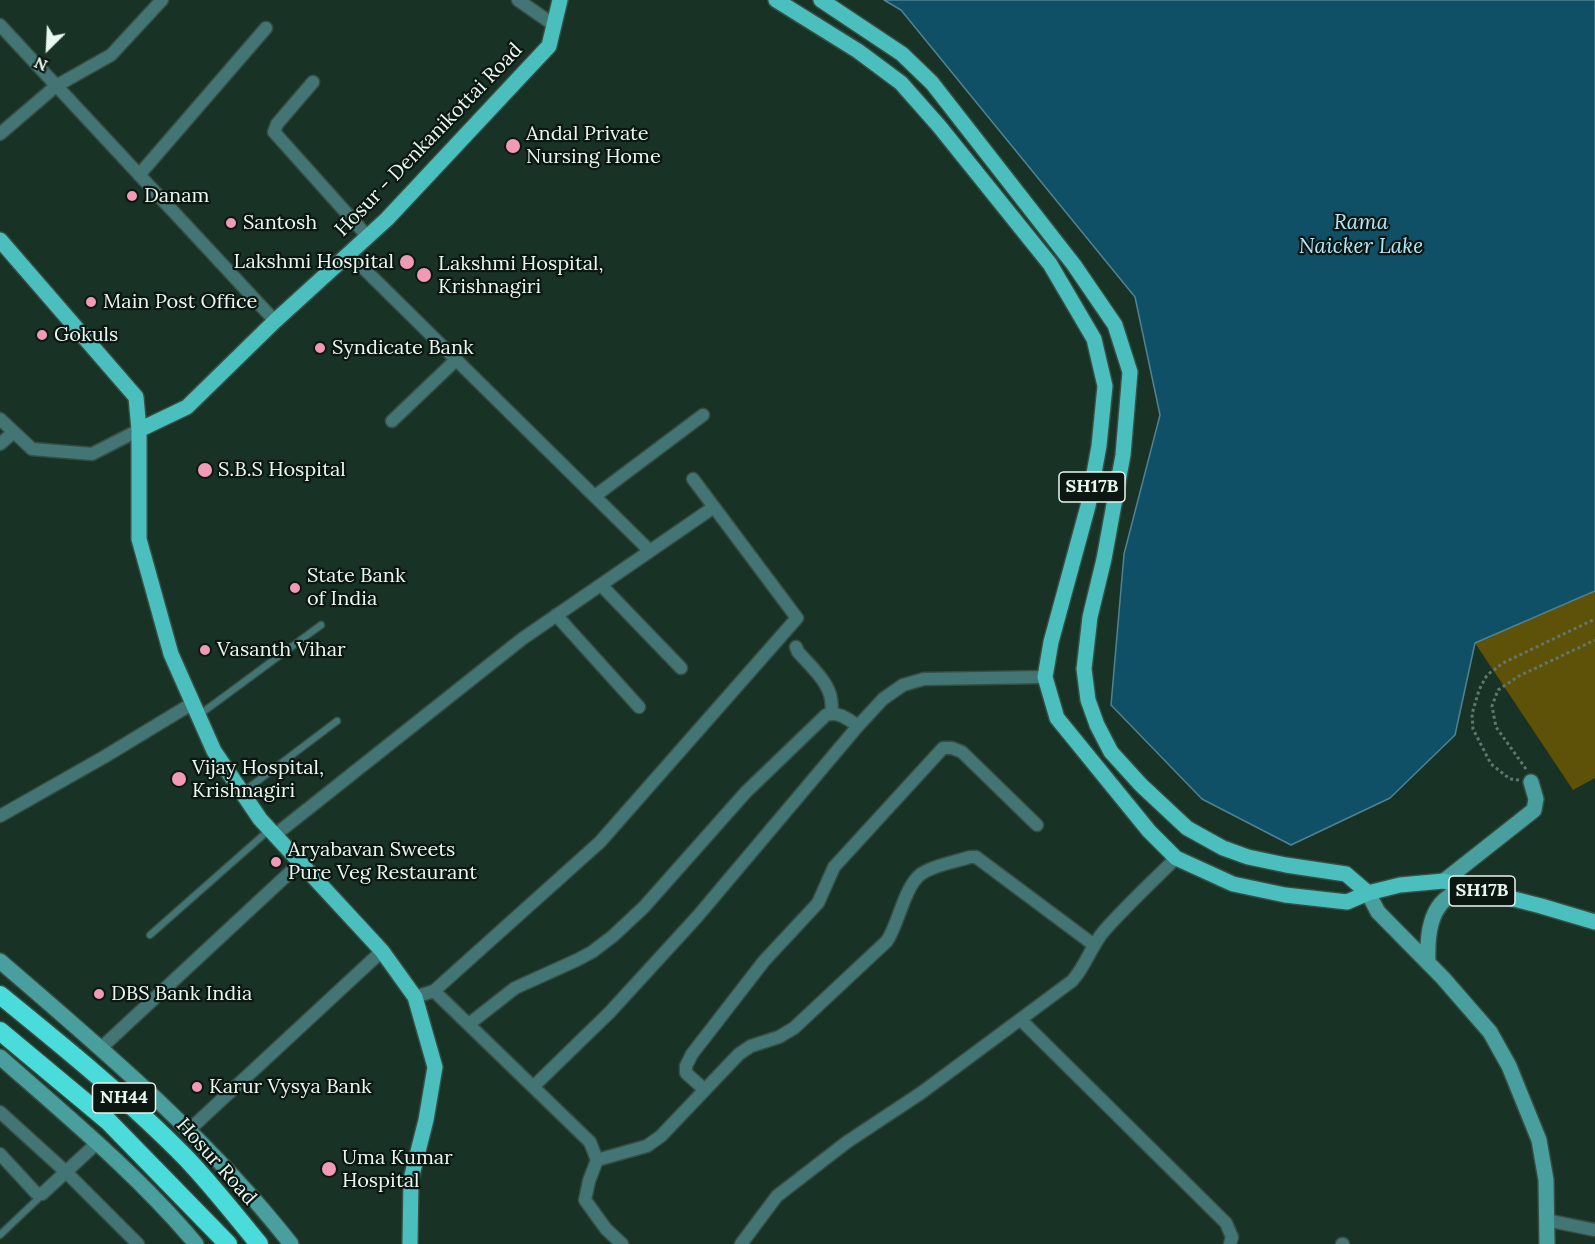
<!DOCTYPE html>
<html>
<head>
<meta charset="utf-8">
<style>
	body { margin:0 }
	#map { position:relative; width:1595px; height:1244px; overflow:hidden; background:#183226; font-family:Lora,serif }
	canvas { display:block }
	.north { position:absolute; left:18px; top:18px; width:60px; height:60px; -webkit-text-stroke:4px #0c1712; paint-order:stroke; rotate:204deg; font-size:16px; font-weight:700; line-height:24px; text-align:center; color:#e8f7ef }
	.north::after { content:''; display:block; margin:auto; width:21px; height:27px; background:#e8f7ef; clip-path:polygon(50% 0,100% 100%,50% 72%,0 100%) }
</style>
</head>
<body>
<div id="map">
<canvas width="1595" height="1244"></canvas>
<div class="north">N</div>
</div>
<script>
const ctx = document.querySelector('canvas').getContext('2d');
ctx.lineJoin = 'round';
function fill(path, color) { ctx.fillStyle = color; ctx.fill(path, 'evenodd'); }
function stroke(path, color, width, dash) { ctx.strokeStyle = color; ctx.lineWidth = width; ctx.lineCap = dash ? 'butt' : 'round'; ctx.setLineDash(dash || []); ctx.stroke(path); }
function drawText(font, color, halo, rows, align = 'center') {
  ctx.font = font + ' Lora,serif'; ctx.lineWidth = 4.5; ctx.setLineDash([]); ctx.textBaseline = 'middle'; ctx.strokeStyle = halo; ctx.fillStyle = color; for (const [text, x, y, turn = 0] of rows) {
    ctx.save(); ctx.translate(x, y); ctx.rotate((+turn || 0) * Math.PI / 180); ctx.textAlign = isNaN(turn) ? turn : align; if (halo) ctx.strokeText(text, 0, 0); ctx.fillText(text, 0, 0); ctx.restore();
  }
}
const green = new Path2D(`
	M1595 591V778L1573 790 1475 643Z`);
const water = new Path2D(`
	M884 0H1595V591L1475 643 1455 735 1390 798 1291 845 1202 799 1111 705 1124 554 1160 415 1135 297 901 10Z`);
const path = new Path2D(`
	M1526 769 1496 727 1492 706 1498 690 1519 676 1595 640
	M1519 780 1510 779 1491 764 1473 729 1472 714 1479 690 1487 675 1503 663 1595 619`);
const lane = new Path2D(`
	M199 715 321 625
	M243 792 337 721
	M150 935 269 830
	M0 1235 42 1195`);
const street = new Path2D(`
	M518 0 554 25
	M0 25 275 321
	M313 82 277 124 274 132 368 237
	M0 134 56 86 111 55 162 0
	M139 175 266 28
	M349 254 650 551
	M0 419 32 449 92 454 139 430
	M392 421 457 359
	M0 444 14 432
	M595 496 703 415
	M601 585 681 668
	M556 615 639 707
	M796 647 798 652C814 670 836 687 831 713
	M0 816 104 757 193 703
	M275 835 522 639 714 507
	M434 991 600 842 797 618 693 479
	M415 997 434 991 590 1142 597 1160 589 1181 585 1200 606 1229 622 1244
	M1021 1020 1226 1223 1232 1237 1230 1244
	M469 1024 515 988 577 960 592 952 613 936 644 907 746 792 826 715C838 711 848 719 858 726
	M101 1048 300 863
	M534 1086 610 1012 697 917 858 726 883 699 903 685 924 679 1045 677
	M705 1090 686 1073V1066L692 1054 764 961 818 903 834 867 943 748H952L962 752 1037 825
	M0 1112 66 1172 138 1244
	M189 1130 382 951
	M0 1154 36 1193 42 1194 97 1143
	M597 1160 647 1146 661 1136 739 1054 751 1046 779 1037 794 1028 887 941C899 923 904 887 921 874 934 865 955 862 970 857H976L1094 945
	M1546 1220 1595 1230
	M741 1244 777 1196 847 1142 921 1093 1072 981C1086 966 1091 946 1104 931 1127 905 1152 882 1176 858
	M1342 1244H1343`);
const secondary = new Path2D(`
	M1444 881 1534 810 1536 799 1531 782
	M1368 893 1378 912 1443 978 1490 1032 1509 1066 1539 1140 1546 1180 1547 1244
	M0 961C103 1050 207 1137 291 1244
	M1428 962C1427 937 1429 905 1455 893 1460 891 1468 890 1474 888
	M0 1057C67 1116 138 1175 196 1244`);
const primary = new Path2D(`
	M776 0 858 51 901 83 939 126 1050 264 1094 339 1105 386 1099 446 1088 506 1051 642 1045 677 1057 718 1149 831 1176 858 1233 884 1285 895 1347 902 1368 893 1400 885 1444 881 1541 906 1595 922
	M821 0 902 54 932 83 1074 265 1115 325 1130 372 1123 455 1104 559 1090 617 1084 669 1088 700 1097 725 1111 752 1141 785 1187 828 1223 848 1248 857 1286 865 1346 874 1368 893
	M0 240 136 397 139 430V539L171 654 214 751 260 819 382 951 415 997 435 1067 426 1120 411 1179 410 1244
	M139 430 187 407 275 321 387 219 549 46 560 0`);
const highway = new Path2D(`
	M0 995C64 1047 128 1099 185 1157 211 1184 235 1215 259 1244
	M0 1031 108 1121 228 1244`);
const markers = [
	[513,146,8,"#f09ab6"],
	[132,196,6,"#f09ab6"],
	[231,223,6,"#f09ab6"],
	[407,262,8,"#f09ab6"],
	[424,275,8,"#f09ab6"],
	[91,302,6,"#f09ab6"],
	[42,335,6,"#f09ab6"],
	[320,348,6,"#f09ab6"],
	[205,470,8,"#f09ab6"],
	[295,588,6,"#f09ab6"],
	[205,650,6,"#f09ab6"],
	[179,779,8,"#f09ab6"],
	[276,862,6,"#f09ab6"],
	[99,994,6,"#f09ab6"],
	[197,1087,6,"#f09ab6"],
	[329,1169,8,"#f09ab6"]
];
const shields = [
	[1092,487,66],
	[1482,891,66],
	[124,1098,63]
];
const shieldNames = [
	["SH17B",1092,487],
	["SH17B",1482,891],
	["NH44",124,1098]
];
const poiNames = [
	["Andal Private",526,134],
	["Nursing Home",526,157],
	["Danam",144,196],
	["Santosh",243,223],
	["Lakshmi Hospital",394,262,"right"],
	["Lakshmi Hospital,",438,264],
	["Krishnagiri",438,287],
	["Main Post Office",103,302],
	["Gokuls",54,335],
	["Syndicate Bank",332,348],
	["S.B.S Hospital",218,470],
	["State Bank",307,576],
	["of India",307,599],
	["Vasanth Vihar",217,650],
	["Vijay Hospital,",192,768],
	["Krishnagiri",192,791],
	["Aryabavan Sweets",288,850],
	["Pure Veg Restaurant",288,873],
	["DBS Bank India",111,994],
	["Karur Vysya Bank",209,1087],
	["Uma Kumar",342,1158],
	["Hospital",342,1181]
];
const streetNames = [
	["Hosur - Denkanikottai Road",429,140,-46],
	["Hosur Road",216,1162,48]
];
const waterNames = [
	["Rama",1361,223],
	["Naicker Lake",1361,247]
];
fill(green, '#5e5108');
fill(water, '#0f5067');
stroke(water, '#508290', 1.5);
stroke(lane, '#354e42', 9);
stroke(street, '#354e42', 15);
stroke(secondary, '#354e42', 18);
stroke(primary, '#354e42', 18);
stroke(highway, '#354e42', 21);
stroke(path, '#61776d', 3, [3, 3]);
stroke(lane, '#437575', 6);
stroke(street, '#437575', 12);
stroke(secondary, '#499e9e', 15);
stroke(primary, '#4bbebe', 15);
stroke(highway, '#4adbdb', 18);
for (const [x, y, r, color] of markers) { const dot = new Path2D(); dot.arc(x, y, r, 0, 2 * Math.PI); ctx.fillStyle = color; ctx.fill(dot); stroke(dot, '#0c1712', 2); }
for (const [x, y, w] of shields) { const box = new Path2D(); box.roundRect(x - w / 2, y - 15, w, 30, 4.5); ctx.fillStyle = '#0c1712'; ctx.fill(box); stroke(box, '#e8f7ef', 1.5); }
drawText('bold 18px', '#e8f7ef', null, shieldNames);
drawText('20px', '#e8f7ef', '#0c1712', poiNames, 'left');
drawText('20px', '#e8f7ef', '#0c1712', streetNames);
drawText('italic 21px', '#b3e5fc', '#0c1712', waterNames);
</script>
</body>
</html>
